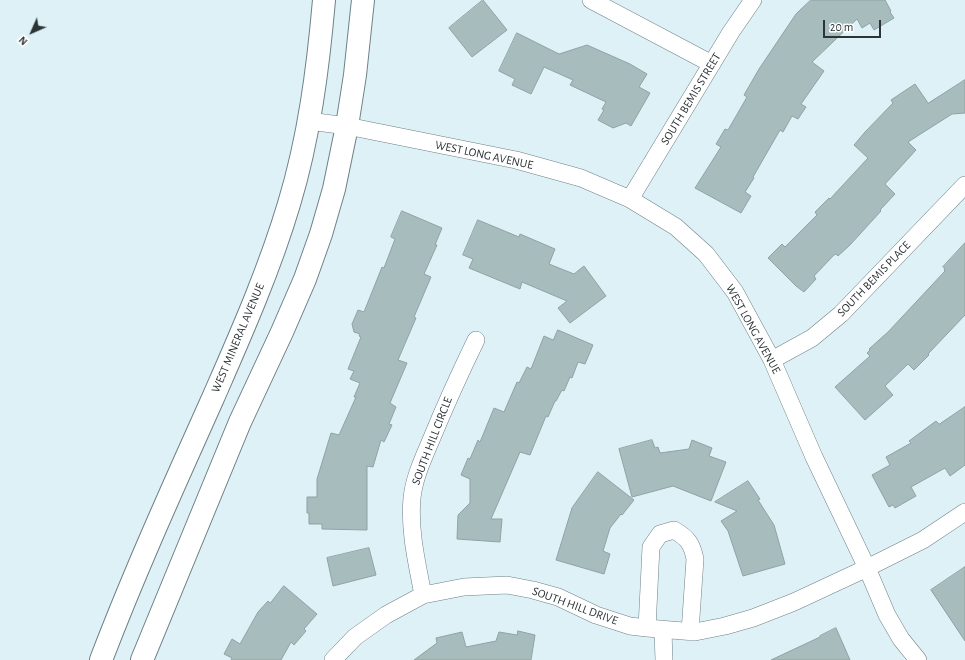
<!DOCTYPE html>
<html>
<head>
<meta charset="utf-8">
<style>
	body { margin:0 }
	#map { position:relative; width:965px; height:660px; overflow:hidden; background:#ddf1f7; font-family:"Alegreya Sans",sans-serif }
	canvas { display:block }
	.north { position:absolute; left:12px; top:12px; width:40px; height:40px; -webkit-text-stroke:3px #fff; paint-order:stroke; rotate:225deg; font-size:11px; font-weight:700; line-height:16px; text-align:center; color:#2c3436 }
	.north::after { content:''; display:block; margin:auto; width:14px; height:18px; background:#2c3436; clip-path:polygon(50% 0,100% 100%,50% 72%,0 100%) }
	.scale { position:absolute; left:823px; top:20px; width:58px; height:18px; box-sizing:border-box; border:2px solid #2c3436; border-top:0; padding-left:5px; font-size:12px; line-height:14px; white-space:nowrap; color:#2c3436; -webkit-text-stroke:3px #fff; paint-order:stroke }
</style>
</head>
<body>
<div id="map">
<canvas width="965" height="660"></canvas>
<div class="north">N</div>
<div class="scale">20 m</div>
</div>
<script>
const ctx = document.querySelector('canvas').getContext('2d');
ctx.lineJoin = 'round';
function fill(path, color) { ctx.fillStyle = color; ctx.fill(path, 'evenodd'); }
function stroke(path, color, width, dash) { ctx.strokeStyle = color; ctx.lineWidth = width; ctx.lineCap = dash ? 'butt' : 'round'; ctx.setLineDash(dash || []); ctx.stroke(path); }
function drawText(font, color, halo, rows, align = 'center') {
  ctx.font = font + ' "Alegreya Sans",sans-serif'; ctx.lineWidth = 3.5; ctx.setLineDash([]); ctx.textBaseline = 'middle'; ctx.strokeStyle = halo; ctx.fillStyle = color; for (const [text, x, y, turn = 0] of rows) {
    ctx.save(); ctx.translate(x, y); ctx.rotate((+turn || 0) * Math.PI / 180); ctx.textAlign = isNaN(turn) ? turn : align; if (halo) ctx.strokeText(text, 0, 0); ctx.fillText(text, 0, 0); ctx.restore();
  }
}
const building = new Path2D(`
	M483 0 507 30 472 57 449 28Z
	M811 0H885L891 11 890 12 894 18 874 30 870 23 862 28 857 19 812 62 824 71 801 104 806 107 798 119 792 116 783 132 780 130 753 177 754 178 745 192 751 196 741 213 695 188 721 147 716 144 725 129 728 130 747 97 744 95 759 69 796 14Z
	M517 33 559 54 587 45 630 64 647 74 639 87 650 93 631 126 626 123 613 128 598 120 604 110 602 109 606 102 570 85 573 80 544 67 531 94 512 85 515 79 499 71Z
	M965 80V113L952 114 908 142 916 150 885 184 895 194 880 210 881 211 850 245 838 256 836 254 834 255 814 276 816 279 804 292 796 286 768 258 782 244 785 247 817 215 815 212 829 198 830 199 868 158 854 145 865 132 893 103 891 100 915 84 928 103Z
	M402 211 442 228 435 245H437L424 274 431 277 414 317 416 318 398 360 407 363 390 403 396 407 389 424 392 425 384 442 381 440 373 467 367 466V530L322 529V524H309V513H307V497H317V479L331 433 339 435 356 397H354L360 383 350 379 354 371 348 369 361 337 359 336 360 334 354 332 352 324 358 310 364 312 382 267 384 268 395 239 391 237Z
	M478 220 519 237 520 234 555 249 549 264 574 274 584 266 606 296 570 323 558 308 567 301 522 282 520 289 469 268 473 259 463 255Z
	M965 243V315L928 354 929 355 914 370 908 364 885 386 893 395 865 420 835 387 870 356 867 353 870 350 869 349 888 332 945 271 944 270 945 268 943 267Z
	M558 330 593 345 585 364 578 362 572 378 570 377 564 391 562 390 556 401H555L548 417 546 416 530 455 520 452 491 519H502L500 542 457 539 458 515 470 503V479L461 475 468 458 470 459 478 440 480 442 494 408 504 412 517 382 519 383 527 367 531 369 544 336 553 340Z
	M965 407V465L950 476 945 468 911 487 916 496 895 508 893 505 889 507 872 475 890 465 886 457 911 443 909 441 936 421 939 424Z
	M652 440 655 448 658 447 660 453 689 449 692 440 712 448 709 456 726 462 711 501 673 486 632 497 619 449Z
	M598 472 634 500 622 515 621 514 610 528 603 551 610 554 604 574 556 560 572 508Z
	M748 481 760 499 758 500 774 525 785 564 743 576 728 531 721 521 737 511 715 502Z
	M369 548 376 575 333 586 327 558Z
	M965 567V641L931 590Z
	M284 586 317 614 304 629 306 631 294 645 291 642 281 660H231L232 658 224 654 232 639 240 644 258 612 268 601 270 603Z
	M836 628 850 660H771L820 637V636Z
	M518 631 535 635 531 660H414L437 643 436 638 462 632 466 647 496 641 499 632 517 635Z`);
const street = new Path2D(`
	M591 0 712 64
	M309 121 347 126 516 160 581 178 630 199 676 227 706 254 735 292 772 360 814 457 867 568 887 615 901 639 918 660
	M630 199 731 32 753 0
	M772 360 812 338 841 314 965 185
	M423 595C417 563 409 531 412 498 414 478 423 459 431 440 445 406 460 373 476 340
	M647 628 651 547 660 534 674 530C688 538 692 544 695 559L690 632
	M663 631 664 660
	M333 660 355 637 386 615 423 595 464 587 507 585 533 590 558 597 596 615 630 626 647 628 695 632 725 626 753 618 794 602 867 568 923 540 965 512`);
const secondary = new Path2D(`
	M101 660C135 571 174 485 213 398 241 334 269 271 289 204 309 138 318 69 324 0
	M142 660 240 422 282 332 305 279 321 234 334 189 347 126 355 75 363 0`);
const streetNames = [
	["SOUTH BEMIS STREET",691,99,-59],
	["WEST LONG AVENUE",484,155,12],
	["SOUTH BEMIS PLACE",874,279,-46],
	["WEST LONG AVENUE",753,329,61],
	["WEST MINERAL AVENUE",238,338,-67],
	["SOUTH HILL CIRCLE",432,441,-69],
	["SOUTH HILL DRIVE",575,606,20]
];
fill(building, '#a7bcbc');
stroke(building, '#8ea3a3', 1);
stroke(street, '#6e8086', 18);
stroke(secondary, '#6e8086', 24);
stroke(street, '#fff', 17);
stroke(secondary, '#fff', 22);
drawText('12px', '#2c3436', '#fff', streetNames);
</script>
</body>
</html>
